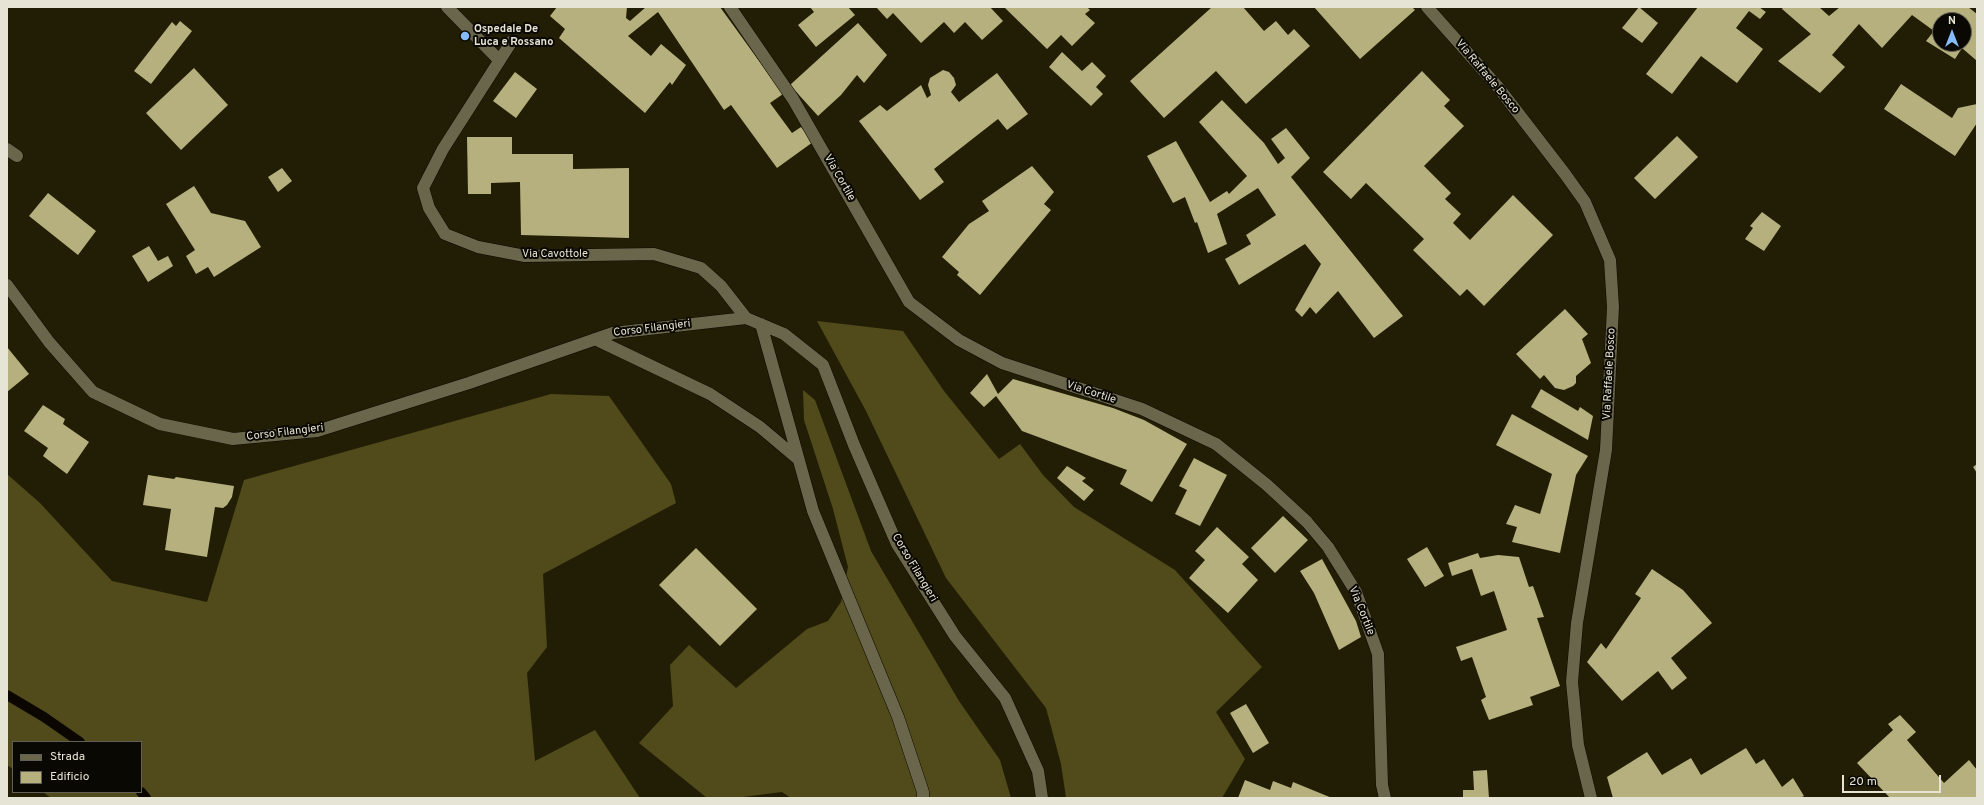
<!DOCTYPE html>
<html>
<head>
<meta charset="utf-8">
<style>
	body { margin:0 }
	#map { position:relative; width:1984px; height:805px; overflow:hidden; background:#221e05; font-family:Overpass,sans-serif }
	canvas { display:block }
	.frame { position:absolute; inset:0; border:8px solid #e6e4d5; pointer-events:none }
	.legend { position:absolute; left:12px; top:741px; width:130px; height:52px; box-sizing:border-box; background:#0a0802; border:1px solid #626056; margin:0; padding:5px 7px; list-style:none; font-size:12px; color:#e6e4d5 }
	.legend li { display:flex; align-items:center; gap:8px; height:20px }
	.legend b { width:20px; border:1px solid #626056 }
	.north { position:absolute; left:1932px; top:12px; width:40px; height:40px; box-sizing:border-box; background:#0a0802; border:1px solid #626056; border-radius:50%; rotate:0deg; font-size:11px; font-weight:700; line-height:16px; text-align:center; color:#e6e4d5 }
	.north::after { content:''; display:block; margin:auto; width:14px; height:18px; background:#86bbfb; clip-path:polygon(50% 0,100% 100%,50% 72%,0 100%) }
	.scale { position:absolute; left:1842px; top:775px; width:99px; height:18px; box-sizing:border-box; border:2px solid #e6e4d5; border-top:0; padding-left:5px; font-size:12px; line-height:14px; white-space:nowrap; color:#e6e4d5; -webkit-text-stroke:3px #0a0802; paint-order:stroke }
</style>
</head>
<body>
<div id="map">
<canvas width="1984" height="805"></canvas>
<div class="frame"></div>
<ul class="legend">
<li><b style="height:5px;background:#6a664b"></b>Strada</li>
<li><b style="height:11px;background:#b6b07e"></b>Edificio</li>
</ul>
<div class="north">N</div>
<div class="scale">20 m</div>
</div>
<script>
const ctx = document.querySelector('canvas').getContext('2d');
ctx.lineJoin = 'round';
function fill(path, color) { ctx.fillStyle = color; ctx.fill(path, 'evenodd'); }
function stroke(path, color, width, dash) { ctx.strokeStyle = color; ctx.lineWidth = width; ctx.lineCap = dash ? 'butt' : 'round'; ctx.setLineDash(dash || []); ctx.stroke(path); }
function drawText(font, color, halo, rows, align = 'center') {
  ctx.font = font + ' Overpass,sans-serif'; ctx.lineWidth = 4; ctx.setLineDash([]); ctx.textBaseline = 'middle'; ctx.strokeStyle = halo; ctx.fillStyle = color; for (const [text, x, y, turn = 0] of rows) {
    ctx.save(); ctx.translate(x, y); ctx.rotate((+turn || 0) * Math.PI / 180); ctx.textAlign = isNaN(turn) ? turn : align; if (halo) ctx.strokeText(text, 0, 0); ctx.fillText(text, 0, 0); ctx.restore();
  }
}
const forest = new Path2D(`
	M817 321 903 331 944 391 999 459 1020 444 1043 475 1074 507 1175 570 1262 667 1216 712 1245 759 1222 798H1066L1061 764 1046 708 946 578 866 411Z
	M803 390 815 400 871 551 959 701 1000 760 1011 798H791L782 792 735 798H707L639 743 673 706 670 665 689 645 736 688 807 629 828 621 841 602 848 567 833 509 804 420Z
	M551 394 609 396 671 484 676 503 543 574 547 647 527 673 535 761 595 730 640 798H51L43 792H141V742H13V769L7 765V474L40 503 112 581 207 602 244 480Z`);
const stream = new Path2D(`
	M7 695 44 717 80 742
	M141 792 146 798`);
const building = new Path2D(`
	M557 7H627L626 18 630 21 646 7H720L783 94 770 103 792 133 801 127 813 142 777 168 731 105 724 110 658 12 628 36 651 56 661 44 686 65 672 85 670 82 645 113 559 38 565 29 550 16Z
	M810 7H848L855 15 816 47 798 25 814 12Z
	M876 7H990L1003 21 982 40 965 22 954 33 944 22 921 43 893 13 887 19Z
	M1004 7H1087L1090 10 1085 14 1095 23 1072 46 1061 35 1047 49Z
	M1212 7H1243L1264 31 1276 21 1288 35 1294 29 1310 46 1246 104 1216 71 1164 118 1130 81Z
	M1314 7H1412L1415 10 1360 59Z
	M1639 7 1658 23 1642 43 1622 28Z
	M1698 7H1759L1766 12 1760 19 1749 11 1736 28 1763 49 1737 83 1701 56 1672 94 1646 74Z
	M1783 7H1819L1829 16 1840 7H1968L1977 14V61L1962 48 1955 59 1926 41 1934 31 1912 15 1882 48 1859 24 1832 55 1845 67 1820 93 1778 61 1811 34 1782 9ZM1940 20H1964V44H1940Z
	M180 21 192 31 151 84 134 71 172 22 176 26Z
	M858 23 887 55 864 83 857 75 841 95 818 116 790 85Z
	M1062 52 1082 71 1092 62 1106 76 1096 87 1103 94 1091 106 1049 67Z
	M194 68 228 105 181 150 146 113Z
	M943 70 949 72 954 78 956 85 951 92 959 102 997 73 1028 114 1007 130 998 119 934 169 944 182 920 200 859 121 880 105 887 111 921 85 927 98 931 95 928 85 930 78Z
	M1422 71 1450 100 1444 106 1464 126 1424 166 1451 193 1445 199 1461 214 1453 223 1470 240 1513 195 1553 235 1484 306 1467 289 1460 296 1413 250 1424 239 1366 183 1351 199 1323 172Z
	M515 72 537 89 516 118 493 101Z
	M1901 84 1952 118 1958 108 1977 104V123L1955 156 1884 109Z
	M1222 100 1264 143 1278 164 1285 158 1271 139 1286 128 1310 158 1291 177 1403 316 1374 338 1338 291 1316 314 1310 307 1302 317 1295 310 1321 264 1305 244 1239 285 1225 259 1251 244 1246 235 1276 215 1258 188 1217 214 1227 244 1208 253 1197 222 1195 223 1185 197 1173 203 1147 156 1176 141 1210 202 1227 191 1229 194 1247 176 1199 122Z
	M1677 136 1698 157 1655 199 1634 178Z
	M467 137H512V154H573V169L629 168V238L521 235 520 182 491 183V194H468Z
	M1032 166 1054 192 1044 204 1051 210 980 295 957 275 959 272 942 257 969 224 989 211 982 201Z
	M282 168 292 181 278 192 268 177Z
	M194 186 211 213 245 221 261 247 214 277 208 267 196 274 186 256 195 250 166 204Z
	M48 193 96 231 78 255 29 216Z
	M1762 212 1781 226 1764 251 1745 239 1753 228 1750 226Z
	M149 246 158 261 168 256 173 266 148 282 132 256Z
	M1565 309 1588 334 1582 339 1591 363 1576 376V383L1573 386 1564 390 1555 388 1544 375 1540 379 1516 354Z
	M7 347 29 374 7 392Z
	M987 374 998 394 1013 379 1113 408 1144 420 1187 444 1152 502 1120 484 1127 470 1022 431 996 396 984 407 970 393Z
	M1541 389 1578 411 1580 407 1593 416 1588 440 1531 407Z
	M43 405 65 419 63 424 89 442 67 474 43 456 48 448 24 431Z
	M1512 414 1588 456 1576 475 1560 553 1512 542 1517 527 1506 524 1515 505 1540 514 1552 474 1496 445Z
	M1194 458 1227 475 1200 526 1175 514 1187 490 1179 486Z
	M1977 464V473L1973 467Z
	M1067 466 1086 478 1082 481 1094 490 1084 501 1057 478Z
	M148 475 174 479 176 477 234 486 232 497 227 505 223 508 215 507 207 557 165 550 171 509 143 505Z
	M1283 516 1308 540 1275 573 1251 548Z
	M1217 527 1249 557 1242 564 1258 580 1228 613 1189 578 1205 560 1195 551Z
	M1427 547 1444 576 1425 587 1407 559Z
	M696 548 757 609 720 646 659 585Z
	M1478 553 1480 558 1498 555 1519 557 1529 587 1533 586 1544 617 1537 618 1560 686 1530 697 1533 705 1489 720 1481 700 1486 697 1472 657 1461 661 1456 647 1507 630 1494 591 1481 596 1472 569 1452 576 1448 563Z
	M1322 559 1356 621 1361 637 1339 650 1314 593 1300 571Z
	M1652 569 1683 590 1712 623 1671 658 1687 678 1672 690 1658 671 1622 701 1587 662 1601 643 1606 649 1641 598 1635 594Z
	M1246 704 1269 743 1253 753 1230 713Z
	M1900 715 1916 732 1907 740 1944 783 1969 760 1977 770V797L1890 798 1857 763 1893 730 1888 724Z
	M1746 748 1756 764 1764 759 1782 787 1793 778 1804 796 1800 798H1613L1607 777 1647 752 1662 775 1691 758 1701 775Z
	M1487 770 1489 798H1463V790H1474L1473 771Z
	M1245 780 1270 790 1273 781 1291 788 1293 782 1332 798H1238Z`);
const minor = new Path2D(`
	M447 7 499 60
	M730 7 793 99 909 302 959 340 1002 363 1142 409 1216 444 1267 485 1307 522 1328 547 1356 592 1378 654 1382 785 1385 798
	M1427 7 1498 87 1565 174 1585 202 1610 260 1613 307 1606 450 1577 623 1572 682 1578 745 1591 798
	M512 41 443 149 423 188 429 208 445 234 478 247 525 256 654 254 701 268 721 286 746 318
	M7 149 17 156
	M7 285 49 342 93 392 160 424 233 439 317 431 469 383 613 333 746 318 784 334 823 365 854 445 897 544 955 636 1005 698 1038 771 1042 798
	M761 324 813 511 898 717 923 792V798
	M595 339 710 394 760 427 798 459`);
const markers = [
	[465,36,5,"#86bbfb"]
];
const poiNames = [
	["Ospedale De",474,30],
	["Luca e Rossano",474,43]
];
const streetNames = [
	["Via Raffaele Bosco",1487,77,50],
	["Via Cortile",839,178,60],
	["Via Cavottole",555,255],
	["Corso Filangieri",652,329,-7],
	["Via Raffaele Bosco",1610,374,-87],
	["Via Cortile",1091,393,18],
	["Corso Filangieri",285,433,-7],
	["Corso Filangieri",914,568,59],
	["Via Cortile",1361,611,68]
];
fill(forest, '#514a1a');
stroke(stream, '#0b0600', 10);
fill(building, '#b6b07e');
stroke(minor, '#0c0800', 13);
stroke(minor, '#6a664b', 12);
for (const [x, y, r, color] of markers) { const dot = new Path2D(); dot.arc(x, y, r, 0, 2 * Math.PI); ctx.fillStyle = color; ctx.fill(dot); stroke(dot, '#0a0802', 1.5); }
drawText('bold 11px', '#e6e4d5', '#0a0802', poiNames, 'left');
drawText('11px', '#e6e4d5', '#0a0802', streetNames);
</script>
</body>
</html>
